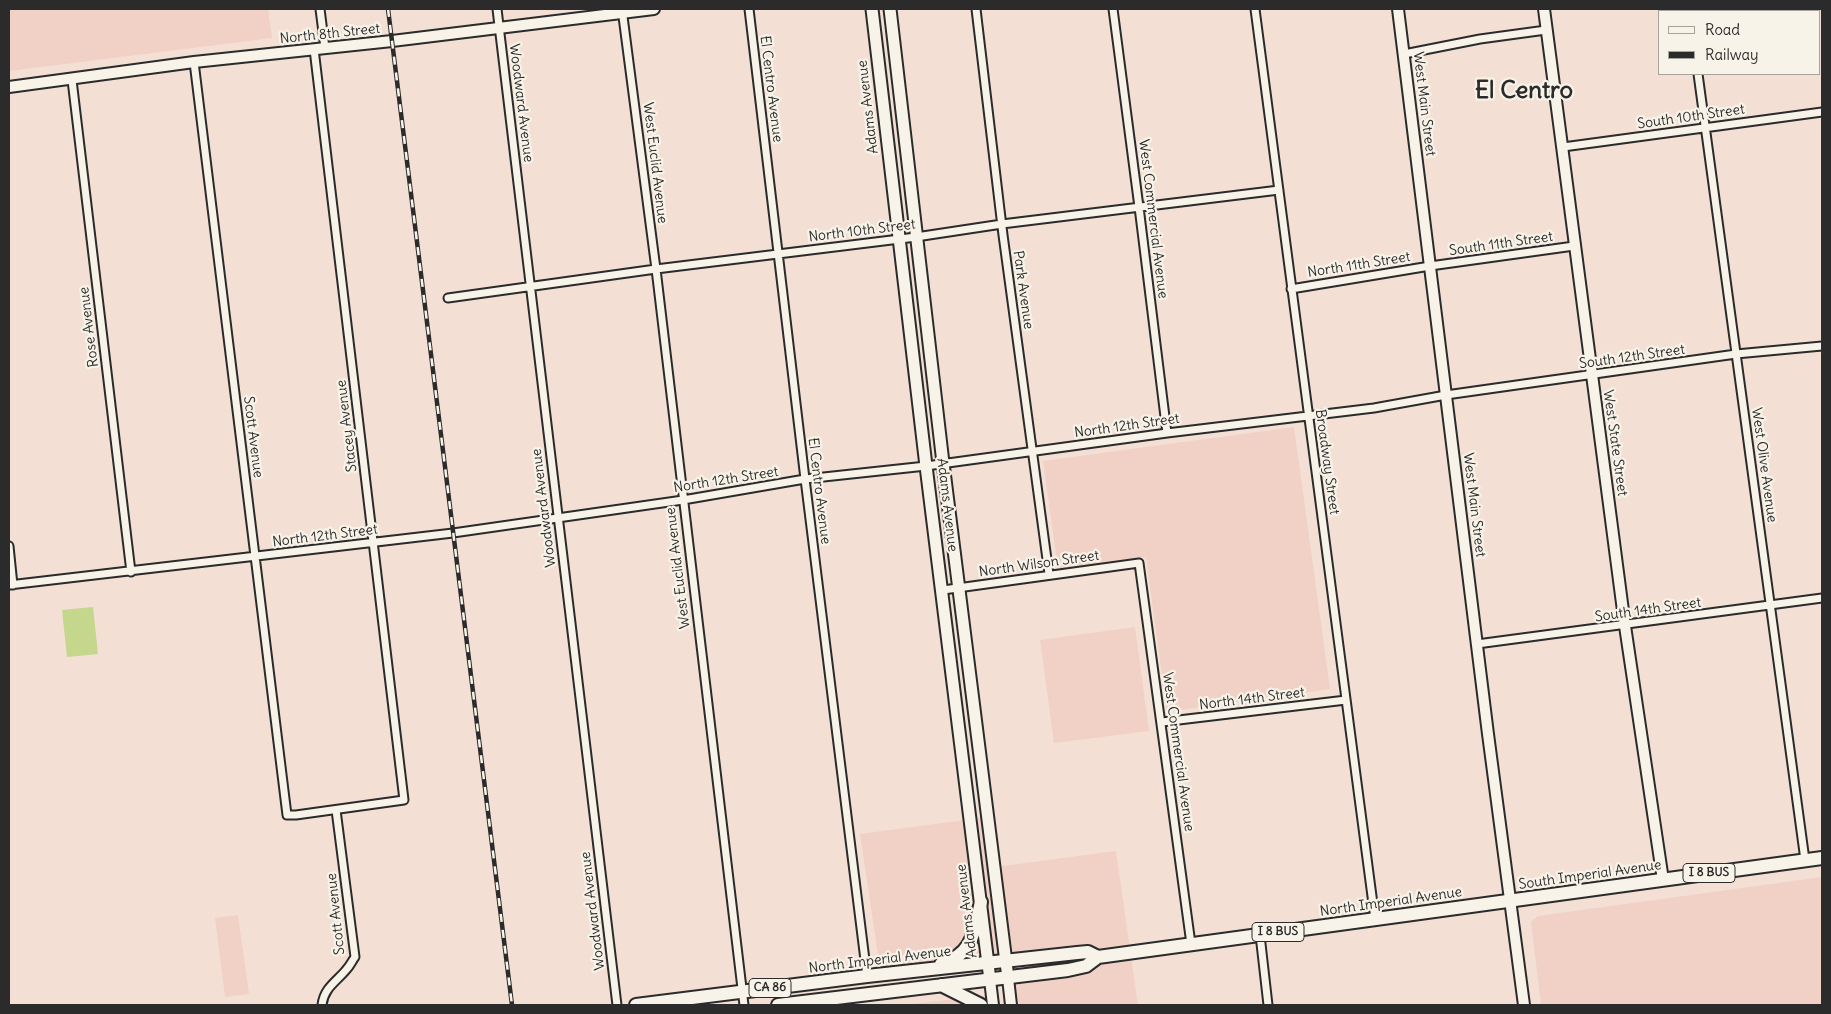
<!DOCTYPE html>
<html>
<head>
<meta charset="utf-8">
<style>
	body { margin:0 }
	#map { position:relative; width:1831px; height:1014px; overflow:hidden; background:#f3dfd4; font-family:Delius,sans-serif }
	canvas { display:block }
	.frame { position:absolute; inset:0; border:10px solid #2b2b2b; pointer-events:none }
	.legend { position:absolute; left:1658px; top:10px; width:162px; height:65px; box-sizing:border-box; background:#f7f3e8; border:1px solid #a5a39c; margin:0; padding:6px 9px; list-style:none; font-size:15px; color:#2b2b2b }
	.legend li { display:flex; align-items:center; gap:10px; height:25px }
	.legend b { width:25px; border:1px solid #a5a39c }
</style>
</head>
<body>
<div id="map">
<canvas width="1831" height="1014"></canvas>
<div class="frame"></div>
<ul class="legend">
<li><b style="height:6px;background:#f7f3e8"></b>Road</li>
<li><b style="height:6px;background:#2b2b2b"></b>Railway</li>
</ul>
</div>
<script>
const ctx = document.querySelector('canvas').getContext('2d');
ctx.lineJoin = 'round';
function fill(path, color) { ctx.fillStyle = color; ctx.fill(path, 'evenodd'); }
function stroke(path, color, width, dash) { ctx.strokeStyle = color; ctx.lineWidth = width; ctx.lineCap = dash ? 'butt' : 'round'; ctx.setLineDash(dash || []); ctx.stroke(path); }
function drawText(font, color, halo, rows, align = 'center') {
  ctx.font = font + ' Delius,sans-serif'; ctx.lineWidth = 4.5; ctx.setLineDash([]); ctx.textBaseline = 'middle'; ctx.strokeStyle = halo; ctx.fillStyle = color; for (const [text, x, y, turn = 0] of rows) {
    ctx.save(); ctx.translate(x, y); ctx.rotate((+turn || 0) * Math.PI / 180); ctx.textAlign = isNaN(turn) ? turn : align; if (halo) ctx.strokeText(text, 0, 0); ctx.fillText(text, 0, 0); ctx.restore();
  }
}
const built = new Path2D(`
	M9 9H268L272 38 9 71Z
	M1294 427 1330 689 1167 712 1146 557 1058 569 1043 461Z
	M1135 627 1149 731 1054 743 1040 640Z
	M988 817 995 867 1116 851 1138 1005H1011L1006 961 881 975 860 834Z
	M1822 877V1005H1541L1531 922 1538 916Z
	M238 915 249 994 225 997 215 918Z
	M992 995 993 1005H902Z`);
const green = new Path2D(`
	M93 607 98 654 67 657 62 610Z`);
const street = new Path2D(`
	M320 9 325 48
	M497 9 617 1005
	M622 9 656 269 744 1005
	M749 9 805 479 867 976
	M976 9 1003 235 1049 574
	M1113 9 1139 207 1167 433
	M1255 9 1375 919
	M1689 9V11
	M1404 54 1480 39 1546 30
	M194 62 287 815H296L404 800 314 49
	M1698 74 1805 860
	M72 80 131 572
	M1563 147 1822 112
	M1291 289 1430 266 1574 246
	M448 298 656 269 916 237 1002 224 1279 190
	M9 546 13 585
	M9 585 453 533 683 500 805 479 926 466 1167 433 1374 408 1446 395 1736 354 1822 346
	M943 590 1139 563 1191 944
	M1477 644 1822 598
	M1162 722 1346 700
	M1260 935 1268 1005
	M322 1005C324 988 336 982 346 970 350 966 352 961 355 957L336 810`);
const secondary = new Path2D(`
	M1398 9 1488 734 1524 1005
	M1544 9 1625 626 1663 880
	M9 87 194 62 392 41 654 9
	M1008 978 1011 1005
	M990 980 993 1005`);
const primary = new Path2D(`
	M872 9 926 466 990 980
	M890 9 943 463 1008 978`);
const highway = new Path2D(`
	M941 964C974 954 974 931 981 902
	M941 985 981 1005
	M636 1005 867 976 1077 953 1088 952 1098 957
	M778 1005 1068 970 1086 966 1098 957 1822 858`);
const rail = new Path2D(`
	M388 9 512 1005`);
const shields = [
	[1709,873,52],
	[1278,932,52],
	[770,988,42]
];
const shieldNames = [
	["I 8 BUS",1709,873],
	["I 8 BUS",1278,932],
	["CA 86",770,988]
];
const streetNames = [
	["North 8th Street",330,34,-6],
	["El Centro Avenue",771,89,83],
	["Woodward Avenue",521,103,83],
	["West Main Street",1424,104,83],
	["Adams Avenue",868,107,-97],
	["South 10th Street",1691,117,-8],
	["West Euclid Avenue",655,163,83],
	["West Commercial Avenue",1153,219,83],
	["North 10th Street",862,231,-7],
	["South 11th Street",1501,244,-8],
	["North 11th Street",1359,265,-9],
	["Park Avenue",1023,290,82],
	["Rose Avenue",89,327,-97],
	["South 12th Street",1632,357,-8],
	["Stacey Avenue",347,426,-97],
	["North 12th Street",1127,426,-8],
	["Scott Avenue",253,437,83],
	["West State Street",1615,443,82],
	["Broadway Street",1327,462,82],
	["West Olive Avenue",1764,465,82],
	["North 12th Street",726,480,-9],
	["El Centro Avenue",819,491,83],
	["Adams Avenue",947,505,83],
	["West Main Street",1474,505,83],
	["Woodward Avenue",544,508,-97],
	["North 12th Street",325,536,-7],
	["North Wilson Street",1039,564,-8],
	["West Euclid Avenue",678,568,-97],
	["South 14th Street",1648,610,-8],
	["North 14th Street",1252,699,-7],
	["West Commercial Avenue",1178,752,82],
	["South Imperial Avenue",1590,875,-8],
	["North Imperial Avenue",1391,902,-8],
	["Woodward Avenue",593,911,-97],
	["Adams Avenue",967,911,-97],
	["Scott Avenue",336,914,-96],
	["North Imperial Avenue",880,960,-7]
];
const townNames = [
	["El Centro",1524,91]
];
fill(built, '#f1d1c6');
fill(green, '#c4d78c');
stroke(street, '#2b2b2b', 11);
stroke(secondary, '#2b2b2b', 14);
stroke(primary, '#2b2b2b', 15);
stroke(highway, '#2b2b2b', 16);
stroke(street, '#f7f3e8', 7);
stroke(secondary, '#f7f3e8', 10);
stroke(primary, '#f7f3e8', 11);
stroke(highway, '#f7f3e8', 12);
stroke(rail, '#2b2b2b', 4.5);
stroke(rail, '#f7f3e8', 2.5, [8]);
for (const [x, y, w] of shields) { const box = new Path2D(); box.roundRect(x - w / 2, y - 9.5, w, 19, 4); ctx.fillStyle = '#f7f3e8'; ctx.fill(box); stroke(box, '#2b2b2b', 1); }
drawText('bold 12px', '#2b2b2b', null, shieldNames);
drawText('14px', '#2b2b2b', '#f7f3e8', streetNames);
drawText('bold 24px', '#2b2b2b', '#f7f3e8', townNames);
</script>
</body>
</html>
